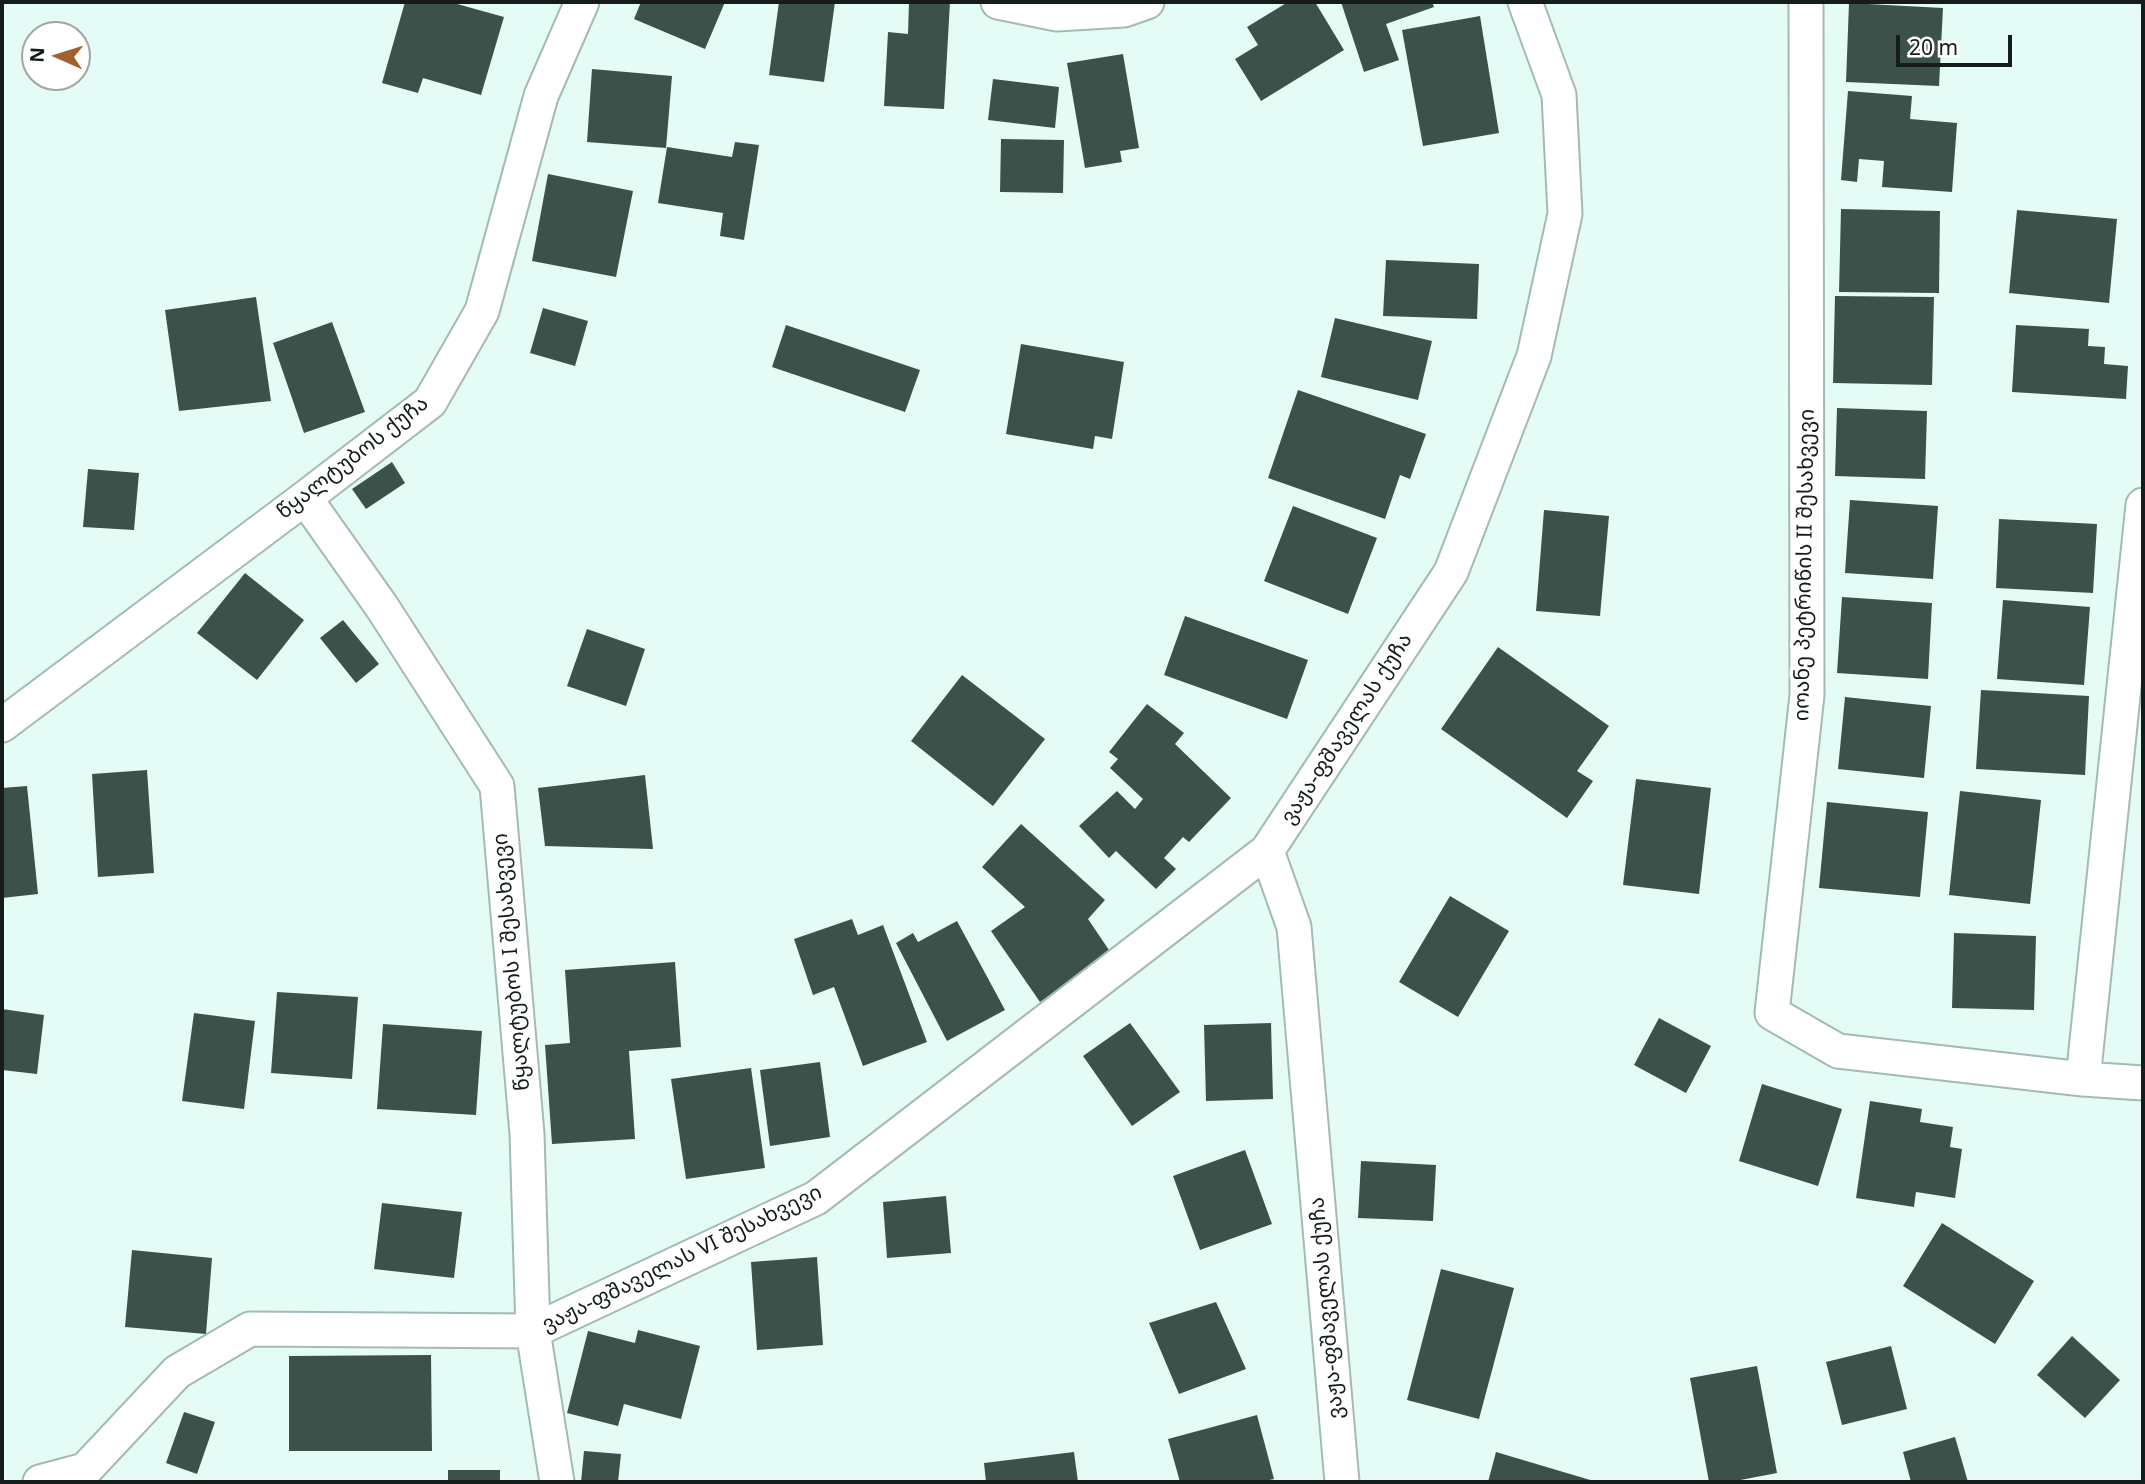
<!DOCTYPE html>
<html>
<head>
<meta charset="utf-8">
<style>
	body { margin:0 }
	#map { position:relative; width:2145px; height:1484px; overflow:hidden; background:#e4fcf5; font-family:"Noto Sans",sans-serif }
	canvas { display:block }
	.frame { position:absolute; inset:0; border:4px solid #141d1b; pointer-events:none }
	.north { position:absolute; left:21px; top:21px; width:70px; height:70px; box-sizing:border-box; background:#fff; border:2px solid #a1a5a4; border-radius:50%; rotate:273deg; font-size:19px; font-weight:700; line-height:28px; text-align:center; color:#141d1b }
	.north::after { content:''; display:block; margin:auto; width:24px; height:32px; background:#a4612f; clip-path:polygon(50% 0,100% 100%,50% 72%,0 100%) }
	.scale { position:absolute; left:1896px; top:35px; width:116px; height:32px; box-sizing:border-box; border:4px solid #141d1b; border-top:0; padding-left:9px; font-size:21px; line-height:24px; white-space:nowrap; color:#141d1b; -webkit-text-stroke:5px #fff; paint-order:stroke }
</style>
</head>
<body>
<div id="map">
<canvas width="2145" height="1484"></canvas>
<div class="frame"></div>
<div class="north">N</div>
<div class="scale">20 m</div>
</div>
<script>
const ctx = document.querySelector('canvas').getContext('2d');
ctx.lineJoin = 'round';
function fill(path, color) { ctx.fillStyle = color; ctx.fill(path, 'evenodd'); }
function stroke(path, color, width, dash) { ctx.strokeStyle = color; ctx.lineWidth = width; ctx.lineCap = dash ? 'butt' : 'round'; ctx.setLineDash(dash || []); ctx.stroke(path); }
function drawText(font, color, halo, rows, align = 'center') {
  ctx.font = font + ' "Noto Sans","Noto Sans Georgian",sans-serif'; ctx.lineWidth = 7; ctx.setLineDash([]); ctx.textBaseline = 'middle'; ctx.strokeStyle = halo; ctx.fillStyle = color; for (const [text, x, y, turn = 0] of rows) {
    ctx.save(); ctx.translate(x, y); ctx.rotate((+turn || 0) * Math.PI / 180); ctx.textAlign = isNaN(turn) ? turn : align; if (halo) ctx.strokeText(text, 0, 0); ctx.fillText(text, 0, 0); ctx.restore();
  }
}
const building = new Path2D(`
	M405 2H450L504 17 481 95 423 78 418 93 382 83Z
	M641 2H725L705 49 634 19Z
	M779 2H835L824 82 769 75Z
	M909 2H950L944 109 884 106 888 32 908 34Z
	M1288 2H1315L1344 50 1261 101 1235 59 1258 45 1247 27Z
	M1341 2H1432L1434 7 1386 24 1399 60 1364 72Z
	M1849 3 1943 8 1939 86 1846 82Z
	M1480 16 1499 133 1423 146 1402 30Z
	M1123 54 1139 148 1120 151 1122 162 1085 168 1067 63Z
	M592 69 672 76 666 148 587 142Z
	M993 79 1059 87 1055 128 988 120Z
	M1848 91 1912 96 1910 119 1957 123 1952 192 1882 187 1884 161 1859 159 1857 182 1841 180Z
	M1001 139 1064 140 1063 193 1000 192Z
	M735 142 759 145 744 240 720 236 723 213 658 203 667 147 732 157Z
	M548 174 633 191 616 277 532 261Z
	M1841 209 1940 211 1939 293 1839 292Z
	M2017 210 2117 219 2109 303 2009 293Z
	M1386 260 1479 264 1477 319 1383 316Z
	M1835 296 1934 297 1932 385 1833 383Z
	M256 297 271 401 179 411 165 310Z
	M543 308 588 321 575 366 530 353Z
	M1335 318 1432 341 1418 400 1321 377Z
	M332 322 365 412 304 433 273 343Z
	M786 325 920 370 905 412 772 367Z
	M2016 325 2089 329 2088 346 2105 347 2104 364 2128 366 2126 399 2012 392Z
	M1021 344 1124 362 1112 439 1095 436 1093 449 1006 434Z
	M1298 390 1426 434 1410 479 1400 475 1385 519 1268 478Z
	M1837 408 1927 411 1925 479 1835 476Z
	M392 462 405 483 366 509 352 489Z
	M88 469 139 473 134 530 83 527Z
	M1850 500 1938 506 1933 579 1845 573Z
	M1293 506 1377 538 1348 614 1264 581Z
	M1544 510 1609 516 1600 616 1536 611Z
	M1999 519 2097 524 2093 593 1996 588Z
	M245 573 304 620 257 680 197 633Z
	M1842 597 1932 603 1928 679 1837 673Z
	M2003 600 2090 607 2084 685 1997 679Z
	M1185 616 1308 660 1287 719 1164 675Z
	M343 620 379 664 356 683 320 638Z
	M587 629 645 649 626 706 567 686Z
	M1498 647 1609 726 1577 771 1593 781 1567 818 1441 729Z
	M962 675 1045 739 993 806 911 741Z
	M1981 690 2089 696 2085 775 1976 769Z
	M1845 697 1931 706 1924 778 1838 769Z
	M1147 704 1184 733 1175 744 1231 798 1189 842 1183 837 1164 858 1176 869 1156 889 1116 851 1109 858 1079 826 1117 791 1135 809 1143 799 1110 768 1118 759 1109 752Z
	M147 770 154 873 98 877 92 774Z
	M645 775 653 849 545 846 538 788Z
	M1636 779 1711 788 1699 894 1623 885Z
	M27 786 38 894 2 898V788Z
	M1960 791 2041 800 2030 904 1949 895Z
	M1827 802 1928 812 1920 897 1819 888Z
	M1021 824 1105 900 1088 919 1111 953 1040 1002 991 931 1025 907 982 867Z
	M1450 896 1509 931 1458 1017 1399 982Z
	M852 919 858 935 883 925 927 1042 863 1066 834 987 813 995 794 939Z
	M957 921 1005 1010 947 1041 896 943 913 933 918 942Z
	M1954 933 2036 936 2034 1010 1952 1008Z
	M675 962 681 1047 629 1051 635 1139 552 1144 545 1045 570 1043 565 970Z
	M277 992 358 997 352 1079 271 1073Z
	M2 1009 44 1015 37 1074 2 1070Z
	M194 1013 255 1021 244 1109 182 1101Z
	M1659 1018 1711 1046 1686 1093 1634 1065Z
	M1130 1023 1180 1092 1132 1126 1083 1056Z
	M1271 1023 1273 1099 1206 1101 1204 1025Z
	M383 1024 482 1031 476 1115 377 1109Z
	M820 1062 830 1137 770 1146 760 1070Z
	M751 1068 765 1168 686 1179 671 1079Z
	M1762 1084 1842 1109 1818 1186 1739 1161Z
	M1870 1101 1922 1109 1920 1122 1953 1127 1950 1147 1962 1149 1955 1198 1916 1192 1914 1207 1856 1198Z
	M1245 1150 1272 1224 1200 1250 1173 1176Z
	M1361 1161 1436 1165 1433 1221 1358 1218Z
	M946 1196 951 1253 887 1258 883 1202Z
	M382 1203 462 1212 454 1278 374 1269Z
	M1942 1223 2034 1281 1995 1344 1903 1286Z
	M132 1250 212 1258 206 1334 125 1327Z
	M817 1257 823 1345 757 1350 751 1262Z
	M1441 1269 1514 1288 1479 1419 1407 1400Z
	M1216 1302 1246 1369 1179 1394 1149 1323Z
	M638 1330 700 1346 681 1419 624 1404 618 1426 567 1413 588 1331 635 1343Z
	M2072 1336 2120 1380 2085 1418 2037 1375Z
	M1891 1346 1907 1409 1842 1425 1826 1362Z
	M431 1355 432 1451H289V1356Z
	M1757 1366 1777 1473 1730 1482H1709L1690 1378Z
	M184 1412 215 1422 197 1474 166 1463Z
	M1257 1415 1274 1479 1260 1482H1180L1168 1439Z
	M1955 1437 1968 1482H1911L1903 1452Z
	M584 1451 621 1454 618 1482H581Z
	M1074 1452 1078 1482H986L984 1463Z
	M1496 1452 1597 1482H1488Z
	M448 1470H500V1482H448Z`);
const street = new Path2D(`
	M998 2 1057 14 1124 10 1147 2
	M1806 2 1807 695 1772 1013 1838 1051 2083 1079 2143 1083
	M305 498 382 607 497 786 527 1134 533 1331 557 1482
	M2 725 305 498 430 402 482 311 541 96 582 2
	M2083 1079 2143 505
	M40 1482 85 1470 177 1372 250 1329 533 1331 816 1198 1267 851
	M1342 1482 1294 927 1267 851 1451 572 1534 356 1565 214 1559 95 1525 2`);
const streetNames = [
	["წყალტუბოს ქუჩა",353,458,-38],
	["იოანე პეტრიწის II შესახვევი",1805,565,-89],
	["ვაჟა-ფშაველას ქუჩა",1347,729,-57],
	["წყალტუბოს I შესახვევი",512,962,-95],
	["ვაჟა-ფშაველას VI შესახვევი",682,1259,-26],
	["ვაჟა-ფშაველას ქუჩა",1327,1308,-95]
];
fill(building, '#3d514b');
stroke(street, '#a4bab4', 37);
stroke(street, '#fff', 33);
drawText('21px', '#141d1b', '#fff', streetNames);
</script>
</body>
</html>
